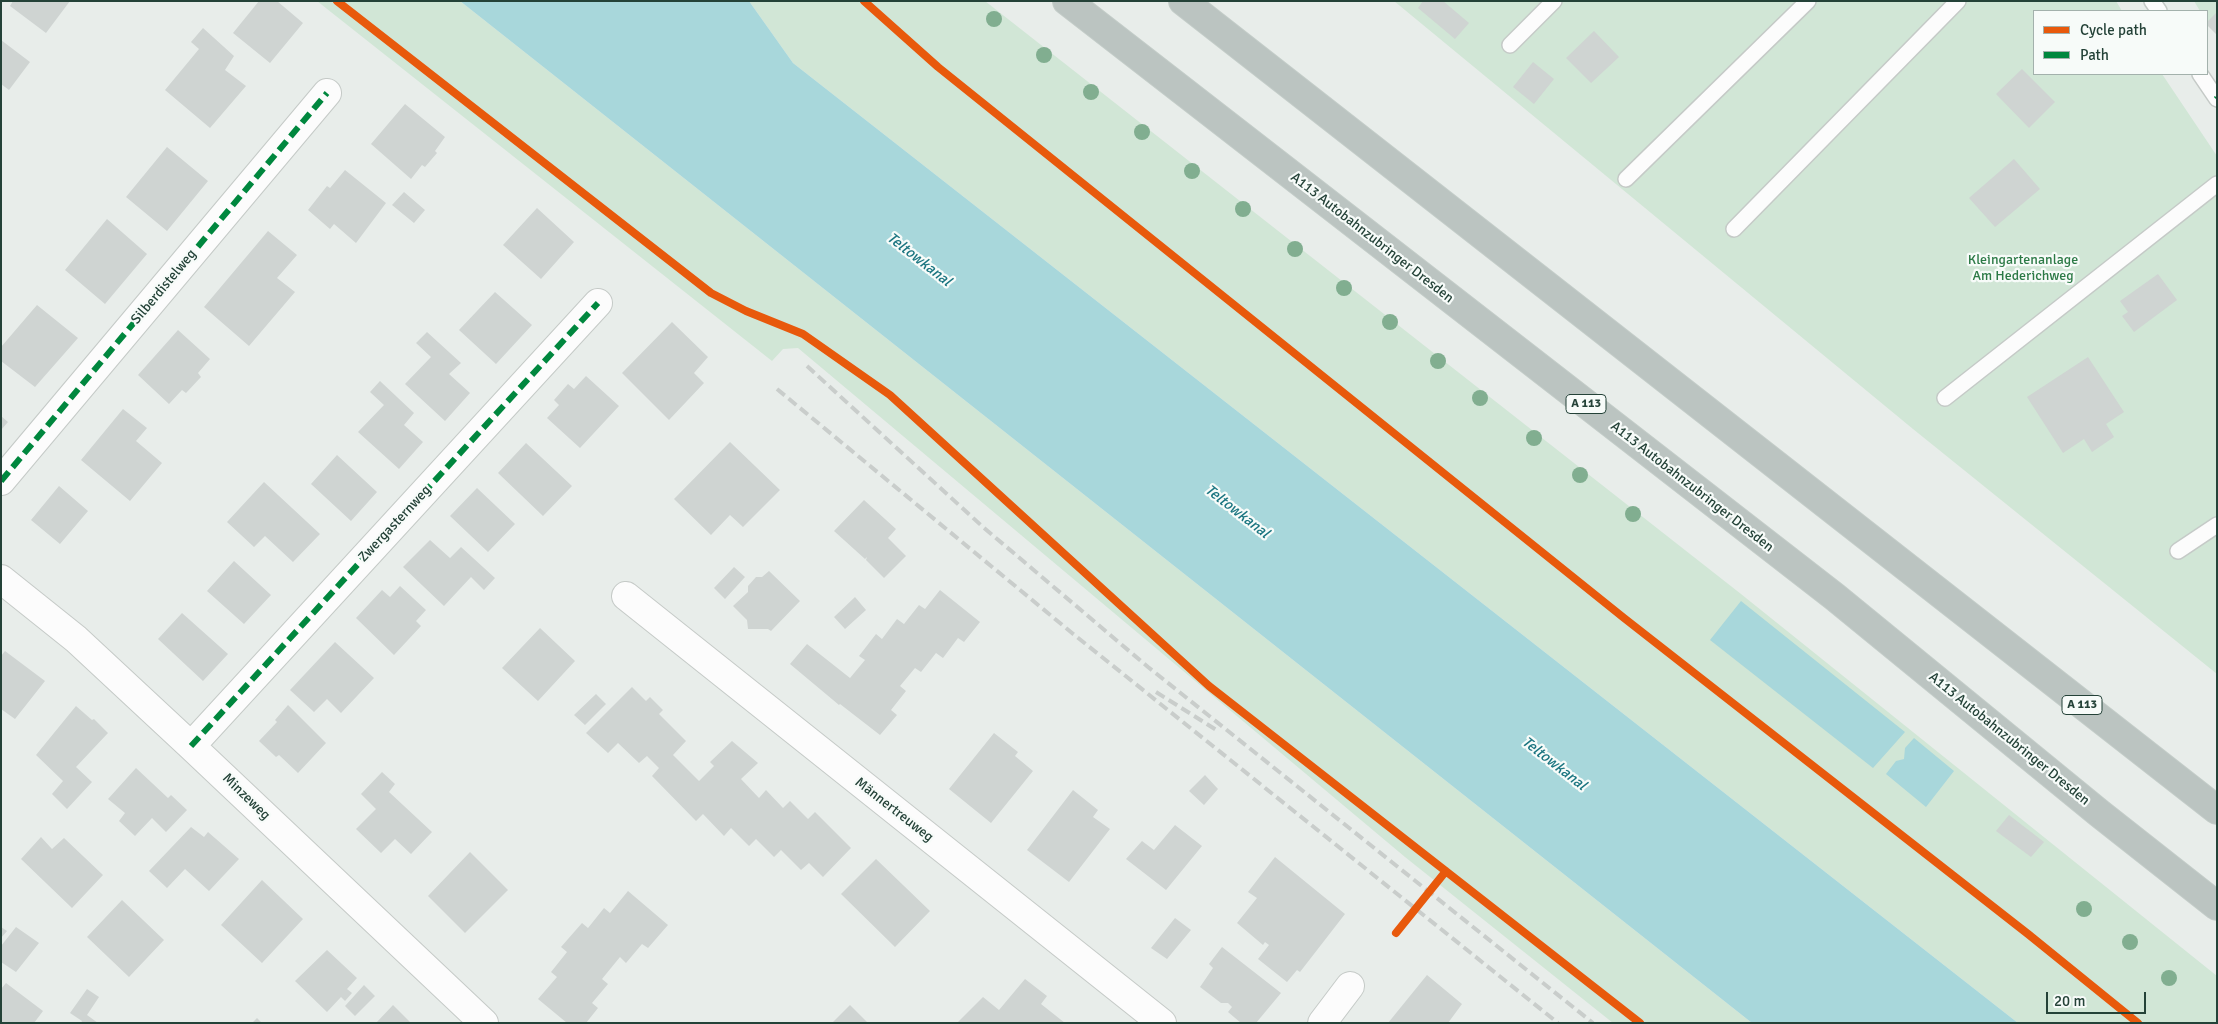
<!DOCTYPE html>
<html>
<head>
<meta charset="utf-8">
<style>
	body { margin:0 }
	#map { position:relative; width:2218px; height:1024px; overflow:hidden; background:#e8edea; font-family:Signika,sans-serif }
	canvas { display:block }
	.frame { position:absolute; inset:0; border:2px solid #244238; pointer-events:none }
	.legend { position:absolute; left:2033px; top:10px; width:175px; height:65px; box-sizing:border-box; background:#f7fbf9; border:1px solid #a3b1ac; margin:0; padding:6px 9px; list-style:none; font-size:15px; color:#244238 }
	.legend li { display:flex; align-items:center; gap:10px; height:25px }
	.legend b { width:25px; border:1px solid #a3b1ac }
	.scale { position:absolute; left:2046px; top:992px; width:100px; height:22px; box-sizing:border-box; border:2px solid #244238; border-top:0; padding-left:6px; font-size:15px; line-height:18px; white-space:nowrap; color:#244238; -webkit-text-stroke:4px #f7fbf9; paint-order:stroke }
</style>
</head>
<body>
<div id="map">
<canvas width="2218" height="1024"></canvas>
<div class="frame"></div>
<ul class="legend">
<li><b style="height:6px;background:#e8590c"></b>Cycle path</li>
<li><b style="height:6px;background:#00873e"></b>Path</li>
</ul>
<div class="scale">20 m</div>
</div>
<script>
const ctx = document.querySelector('canvas').getContext('2d');
ctx.lineJoin = 'round';
function fill(path, color) { ctx.fillStyle = color; ctx.fill(path, 'evenodd'); }
function stroke(path, color, width, dash) { ctx.strokeStyle = color; ctx.lineWidth = width; ctx.lineCap = dash ? 'butt' : 'round'; ctx.setLineDash(dash || []); ctx.stroke(path); }
function drawText(font, color, halo, rows, align = 'center') {
  ctx.font = font + ' Signika,sans-serif'; ctx.lineWidth = 4.5; ctx.setLineDash([]); ctx.textBaseline = 'middle'; ctx.strokeStyle = halo; ctx.fillStyle = color; for (const [text, x, y, turn = 0] of rows) {
    ctx.save(); ctx.translate(x, y); ctx.rotate((+turn || 0) * Math.PI / 180); ctx.textAlign = isNaN(turn) ? turn : align; if (halo) ctx.strokeText(text, 0, 0); ctx.fillText(text, 0, 0); ctx.restore();
  }
}
const green = new Path2D(`
	M317 1H460L1752 1023H1613L1405 857 798 348 783 349 772 361Z
	M749 1H985L1741 594 2217 976V1023H2018L793 63Z
	M1394 1H2116L2122 11H2034V74H2162L2217 156V674L1913 429Z
	M2194 1H2217V35L2207 21V11H2200Z`);
const water = new Path2D(`
	M460 1H749L793 63 2018 1023H1752Z
	M1741 601 1905 732 1873 768 1710 640Z
	M1914 738 1954 771 1926 807 1886 774 1896 761 1904 759 1905 748Z`);
const building = new Path2D(`
	M13 1H70L46 33 10 6Z
	M259 1H277L303 23 270 63 233 33Z
	M1423 1H1443L1469 23 1455 39 1418 8Z
	M2217 12V35L2207 25V22Z
	M203 28 234 56 225 70 246 86 210 128 165 90 199 49 191 42Z
	M1594 31 1619 57 1591 83 1566 58Z
	M1 40 30 62 9 90 1 84Z
	M1533 62 1554 79 1534 104 1513 87Z
	M2022 69 2055 102 2029 128 1996 94Z
	M405 104 445 137 435 151 437 153 425 167 422 165 411 179 371 144Z
	M167 147 208 181 167 231 126 197Z
	M2014 159 2040 189 1995 227 1969 198Z
	M345 170 386 203 356 243 334 224 330 229 308 210 327 186 330 188Z
	M404 192 425 210 414 223 392 205Z
	M537 208 574 242 541 279 503 245Z
	M107 219 147 254 105 304 65 270Z
	M268 231 297 255 277 278 295 292 249 346 204 307Z
	M2158 274 2177 300 2134 332 2122 316 2128 312 2120 301Z
	M495 292 532 325 496 364 459 330Z
	M37 305 78 338 35 387 1 361V347Z
	M672 322 708 357 694 373 704 383 669 420 622 373Z
	M178 330 210 359 198 373 201 377 186 393 182 390 169 404 138 375Z
	M427 332 461 363 449 374 470 393 445 421 405 384 431 357 416 343Z
	M2088 357 2124 412 2106 424 2114 437 2092 452 2084 439 2063 453 2027 397Z
	M586 376 619 406 580 448 547 418 559 405 554 400 568 384 574 389Z
	M380 381 414 413 404 425 423 442 399 469 358 432 384 405 370 392Z
	M123 409 147 428 136 441 162 463 130 501 81 460Z
	M1 416 8 422 1 430Z
	M730 442 780 490 743 527 730 515 711 535 674 499Z
	M526 443 572 486 543 516 498 473Z
	M337 455 377 492 351 521 311 484Z
	M264 482 320 534 293 562 265 536 254 547 227 522Z
	M59 486 88 511 60 544 31 520Z
	M477 488 515 524 488 552 450 516Z
	M864 500 896 529 888 538 906 556 884 578 866 560 867 557 865 559 834 531Z
	M430 540 450 558 461 547 495 578 484 590 471 577 444 606 403 567Z
	M234 561 271 595 244 624 207 591Z
	M734 567 745 577 725 599 714 588Z
	M769 571 800 601 771 631 768 629H748L747 620 733 606 748 592V586L756 577H762Z
	M400 586 426 610 416 621 421 626 394 655 356 618 382 590 390 597Z
	M940 590 980 622 964 642 958 638 943 658 936 653 921 672 915 668 900 686 906 691 891 710 897 715 880 735 840 704 839 705 790 664 807 644 850 678 865 660 859 656 876 634 882 639 897 619 904 624 919 605 925 609Z
	M855 597 866 610 845 629 834 617Z
	M182 613 228 654 203 681 158 639Z
	M540 628 575 661 538 701 502 668Z
	M335 642 374 678 341 713 327 699 314 712 290 690Z
	M5 651 45 681 15 719 1 709V656Z
	M632 687 646 701 650 697 663 710 659 714 686 741 673 755 699 781 714 766 710 762 732 741 758 763 741 779 759 798 766 790 783 808 790 801 808 819 815 812 851 848 823 877 809 863 801 870 781 850 774 857 756 839 749 846 731 828 724 836 703 814 696 821 652 776 659 768 647 756 639 763 618 743 608 753 586 733Z
	M596 694 606 704 585 725 574 715Z
	M288 705 326 743 298 773 279 755 276 757 259 741 277 722 275 720Z
	M76 706 92 720 94 719 108 733 76 767 92 782 67 809 52 794 63 781 36 755Z
	M994 733 1018 752 1015 756 1033 771 991 823 949 789Z
	M136 768 168 798 171 795 187 810 166 832 152 818 135 836 119 821 125 813 108 799Z
	M382 772 395 784 389 792 432 832 411 854 395 839 381 853 356 829 376 809 361 794Z
	M1205 775 1218 789 1204 805 1189 791Z
	M1073 790 1098 810 1093 817 1110 829 1069 882 1027 850Z
	M2009 815 2044 842 2031 857 1996 831Z
	M1175 825 1202 846 1166 890 1126 859 1142 841 1154 850Z
	M191 827 204 837 208 832 239 859 209 891 185 869 167 888 149 871Z
	M41 837 52 849 64 838 103 875 72 908 21 859Z
	M470 852 508 890 465 933 428 896Z
	M1275 857 1345 914 1300 972 1297 970 1287 982 1258 959 1269 945 1265 942 1263 945 1237 923 1257 898 1248 892Z
	M876 859 930 911 895 947 841 894Z
	M262 880 303 919 262 963 221 925Z
	M628 891 668 925 648 948 642 944 626 963 620 957 602 979 608 984 592 1003 598 1008 586 1023H567L538 999 557 977 551 972 567 952 561 947 582 923 588 928 604 908 610 913Z
	M122 900 164 940 129 977 87 937Z
	M1175 918 1191 930 1167 959 1151 948Z
	M1 927 7 931 1 938Z
	M16 927 39 943 16 972 1 962V946Z
	M1222 947 1281 993 1256 1023H1241L1228 1012 1232 1007 1228 1003H1221L1200 987 1213 968 1209 964Z
	M327 950 357 978 347 989 352 993 345 1001 341 997 327 1012 295 981Z
	M1427 975 1462 1004 1448 1023H1388Z
	M1025 979 1047 996 1041 1004 1065 1023H957L983 997 999 1010Z
	M6 983 43 1011 34 1023H1V989Z
	M364 985 375 996 355 1016 345 1006Z
	M87 989 99 997 87 1015 98 1023H81L82 1021 70 1013Z
	M393 1005 411 1023H376Z
	M850 1005 868 1023H832Z
	M257 1018 262 1023H252Z`);
const lane = new Path2D(`
	M2152 1 2159 11
	M1510 45 1554 1
	M2200 74 2217 99
	M1626 179 1808 1
	M1734 229 1958 1
	M1945 398 2217 184
	M2178 551 2217 525`);
const street = new Path2D(`
	M1 481 327 93
	M1 579 76 639 191 746 484 1023
	M626 596 1162 1023
	M191 746 598 303
	M1322 1023 1350 986`);
const highway = new Path2D(`
	M1067 1 1835 597 2099 813 2217 906
	M1183 1 2217 810`);
const rail = new Path2D(`
	M807 366 983 527 1148 667 1593 1023
	M777 389 1072 633 1558 1023
	M1156 692 1218 731`);
const quiet = new Path2D(`
	M2216 99 2217 98
	M1 481 327 93
	M191 746 598 303`);
const cycleway = new Path2D(`
	M337 1 711 293 746 311 803 334 890 395 1209 686 1640 1023
	M864 1 938 67 1624 618 2028 934 2138 1023
	M1396 933 1446 871`);
const trees = [
	[994,19],
	[1044,55],
	[1091,92],
	[1142,132],
	[1192,171],
	[1243,209],
	[1295,249],
	[1344,288],
	[1390,322],
	[1438,361],
	[1480,398],
	[1534,438],
	[1580,475],
	[1633,514],
	[2084,909],
	[2130,942],
	[2169,978]
];
const shields = [
	[1586,404,40],
	[2082,705,40]
];
const shieldNames = [
	["A 113",1586,404],
	["A 113",2082,705]
];
const streetNames = [
	["A113 Autobahnzubringer Dresden",1372,238,38],
	["Silberdistelweg",164,287,-50],
	["A113 Autobahnzubringer Dresden",1692,487,38],
	["Zwergasternweg",395,524,-47],
	["A113 Autobahnzubringer Dresden",2009,739,39],
	["Minzeweg",246,797,44],
	["Männertreuweg",894,810,38]
];
const parkNames = [
	["Kleingartenanlage",2023,260],
	["Am Hederichweg",2023,276]
];
const waterNames = [
	["Teltowkanal",919,260,38],
	["Teltowkanal",1237,512,38],
	["Teltowkanal",1554,764,38]
];
fill(green, '#d1e6d6');
fill(water, '#a8d7db');
fill(building, '#cfd4d2');
stroke(lane, '#c5cac7', 18);
stroke(street, '#c5cac7', 30);
stroke(highway, '#c3ccc8', 30);
stroke(lane, '#fcfcfc', 15);
stroke(street, '#fcfcfc', 28);
stroke(highway, '#bbc4c1', 28);
stroke(rail, '#c9cdcb', 4, [10, 5]);
stroke(quiet, '#00873e', 6, [12, 6]);
stroke(cycleway, '#e8590c', 8);
ctx.fillStyle = '#81ae90';
for (const [x, y] of trees) { ctx.beginPath(); ctx.arc(x, y, 8, 0, 2 * Math.PI); ctx.fill(); }
for (const [x, y, w] of shields) { const box = new Path2D(); box.roundRect(x - w / 2, y - 9.5, w, 19, 4); ctx.fillStyle = '#f7fbf9'; ctx.fill(box); stroke(box, '#244238', 1); }
drawText('bold 12px', '#244238', null, shieldNames);
drawText('14px', '#244238', '#f7fbf9', streetNames);
drawText('14px', '#2c7a46', '#f7fbf9', parkNames);
drawText('italic 15px', '#1b7580', '#f7fbf9', waterNames);
</script>
</body>
</html>
